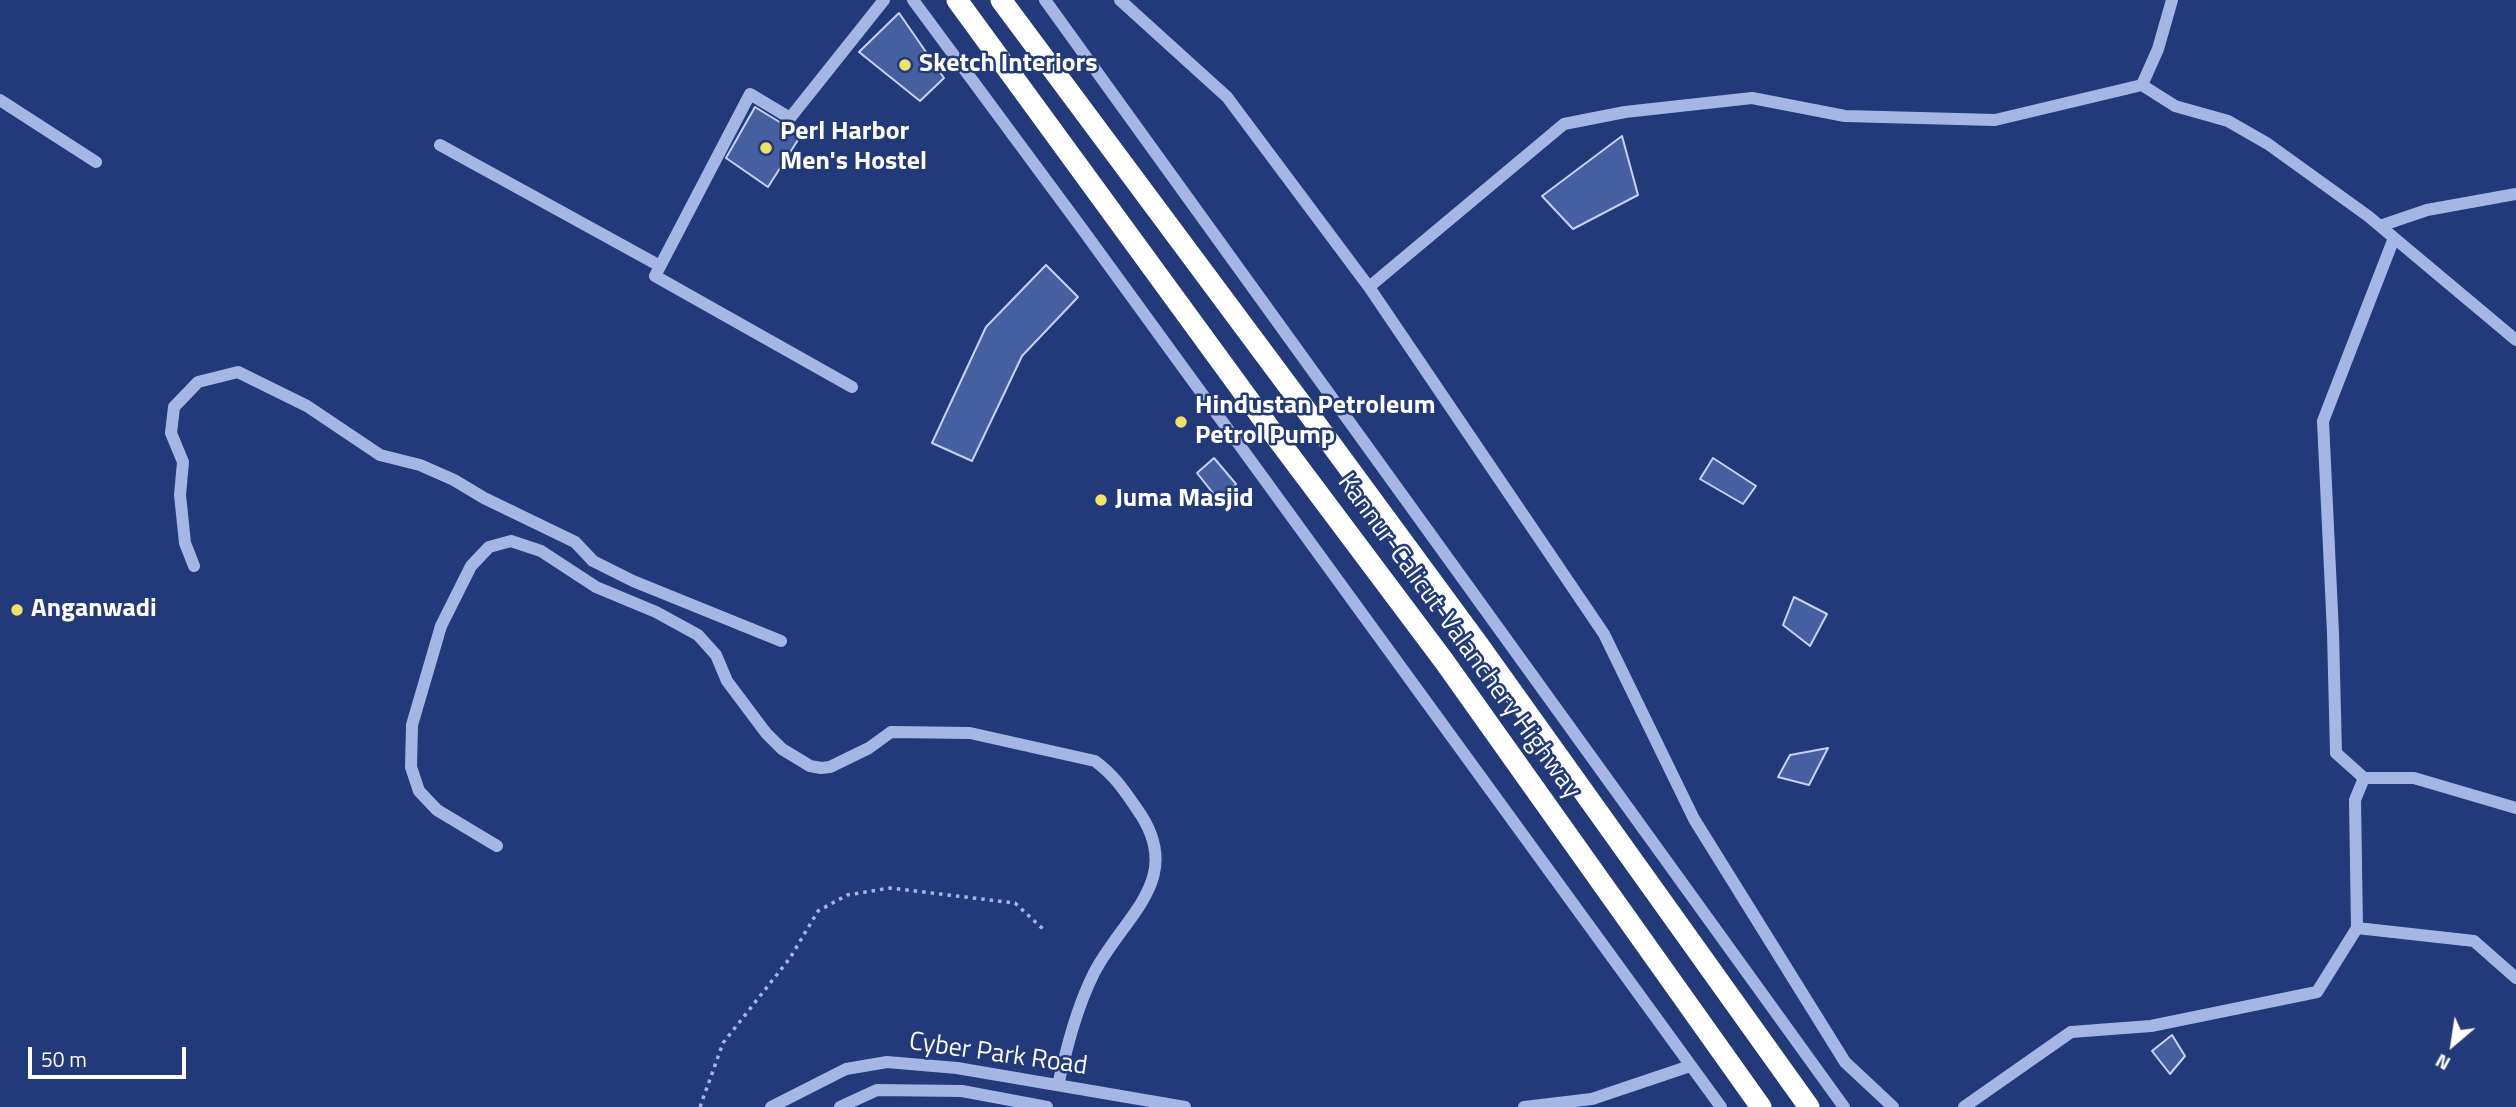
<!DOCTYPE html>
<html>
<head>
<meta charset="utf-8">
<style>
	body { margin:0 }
	#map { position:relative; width:2516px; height:1107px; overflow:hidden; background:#22397a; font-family:"Titillium Web",sans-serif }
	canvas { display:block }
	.north { position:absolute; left:2418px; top:1009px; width:70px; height:70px; -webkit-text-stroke:5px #22397a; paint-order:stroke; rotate:209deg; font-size:19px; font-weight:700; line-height:28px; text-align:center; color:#fff }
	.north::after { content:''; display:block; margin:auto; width:24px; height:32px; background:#fff; clip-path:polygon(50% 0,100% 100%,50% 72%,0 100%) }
	.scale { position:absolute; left:28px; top:1047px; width:158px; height:32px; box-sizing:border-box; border:4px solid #fff; border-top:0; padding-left:9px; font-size:21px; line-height:24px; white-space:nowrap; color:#fff; -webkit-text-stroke:5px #22397a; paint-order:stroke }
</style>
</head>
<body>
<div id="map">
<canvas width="2516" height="1107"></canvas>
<div class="north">N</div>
<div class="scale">50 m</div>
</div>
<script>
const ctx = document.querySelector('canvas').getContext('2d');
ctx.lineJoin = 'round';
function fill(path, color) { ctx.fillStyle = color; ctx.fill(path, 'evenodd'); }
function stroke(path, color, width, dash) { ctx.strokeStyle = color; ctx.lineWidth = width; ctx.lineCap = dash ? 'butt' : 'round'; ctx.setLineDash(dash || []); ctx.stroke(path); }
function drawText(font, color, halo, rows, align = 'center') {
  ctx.font = font + ' "Titillium Web",sans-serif'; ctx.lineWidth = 5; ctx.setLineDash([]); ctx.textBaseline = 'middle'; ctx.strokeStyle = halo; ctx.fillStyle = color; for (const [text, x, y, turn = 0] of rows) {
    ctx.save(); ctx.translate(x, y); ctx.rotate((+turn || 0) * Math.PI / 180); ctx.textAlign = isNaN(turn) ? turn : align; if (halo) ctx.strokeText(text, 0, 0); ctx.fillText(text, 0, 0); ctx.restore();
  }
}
const building = new Path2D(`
	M899 13 944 78 920 101 859 52Z
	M755 107 786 126H793L803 132 768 187 726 158Z
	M1622 136 1638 195 1573 229 1542 196Z
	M1046 265 1078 297 1022 356 972 461 932 443 986 327Z
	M1214 458 1236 484 1220 502 1197 473Z
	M1713 458 1756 486 1743 504 1700 479Z
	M1794 597 1827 614 1810 646 1783 625Z
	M1828 748 1809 785 1778 777 1790 755Z
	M2172 1035 2185 1056 2170 1074 2152 1051Z`);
const path = new Path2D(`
	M700 1107 723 1043 790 958 818 911 847 895 890 888 1015 903 1043 929`);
const minor = new Path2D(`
	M913 0 1083 230 1721 1107
	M1045 0 1844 1107
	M1120 0 1227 97 1369 287 1604 634 1694 819 1845 1062 1893 1107
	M2142 85 2158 49 2172 0
	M0 100 96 162
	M440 145 660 266
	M2380 226 2427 210 2516 194
	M1369 287 1564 124 1625 112 1752 98 1845 116 1995 120 2142 85 2175 106 2228 121 2268 144 2368 216 2516 340
	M852 387 655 276 750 94 790 118 884 0
	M194 566 185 543 180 495 183 462 171 433 174 407 198 382 238 372 307 406 380 455 420 465 454 480 484 498 575 542 593 561 633 581 781 641
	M2364 778 2336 753 2333 633 2323 421 2394 238
	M497 846 437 810 419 791 411 767 412 725 441 626 471 566 489 547 511 541 541 551 596 587 656 612 698 635 716 655 727 681 766 733 782 749 810 766 821 768 830 767 869 748 891 732 970 733 1095 761C1114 775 1124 790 1137 809 1187 879 1124 915 1094 973 1076 1009 1067 1047 1058 1085
	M2357 928 2474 941 2516 978
	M771 1107 846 1069 887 1062 957 1068 1185 1107
	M840 1107 877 1090 962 1091 1047 1107
	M1524 1107 1592 1099 1690 1066
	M1964 1107 2071 1032 2151 1026 2317 992 2357 928 2355 800 2364 778H2414L2516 808`);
const highway = new Path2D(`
	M957 0 1276 437 1444 661 1761 1107
	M1001 0 1306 410 1478 644 1809 1107`);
const markers = [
	[905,65,7,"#f0e267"],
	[766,148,7,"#f0e267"],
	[1181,422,7,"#f0e267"],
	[1101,500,7,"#f0e267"],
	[17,610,7,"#f0e267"]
];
const poiNames = [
	["Sketch Interiors",919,65],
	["Perl Harbor",780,133],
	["Men's Hostel",780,163],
	["Hindustan Petroleum",1195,407],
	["Petrol Pump",1195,437],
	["Juma Masjid",1115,500],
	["Anganwadi",31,610]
];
const streetNames = [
	["Kannur-Calicut-Valanchery Highway",1458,637,54],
	["Cyber Park Road",998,1055,8]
];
fill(building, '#465fa1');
stroke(building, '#c7d3f4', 2);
stroke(path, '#a5b6e5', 3.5, [3.5, 5]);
stroke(minor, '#a5b6e5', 12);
stroke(highway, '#fff', 21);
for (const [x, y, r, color] of markers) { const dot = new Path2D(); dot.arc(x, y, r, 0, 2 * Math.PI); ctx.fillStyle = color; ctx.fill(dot); stroke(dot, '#22397a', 2.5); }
drawText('bold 26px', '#fff', '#22397a', poiNames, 'left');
drawText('26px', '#fff', '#22397a', streetNames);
</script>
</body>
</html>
